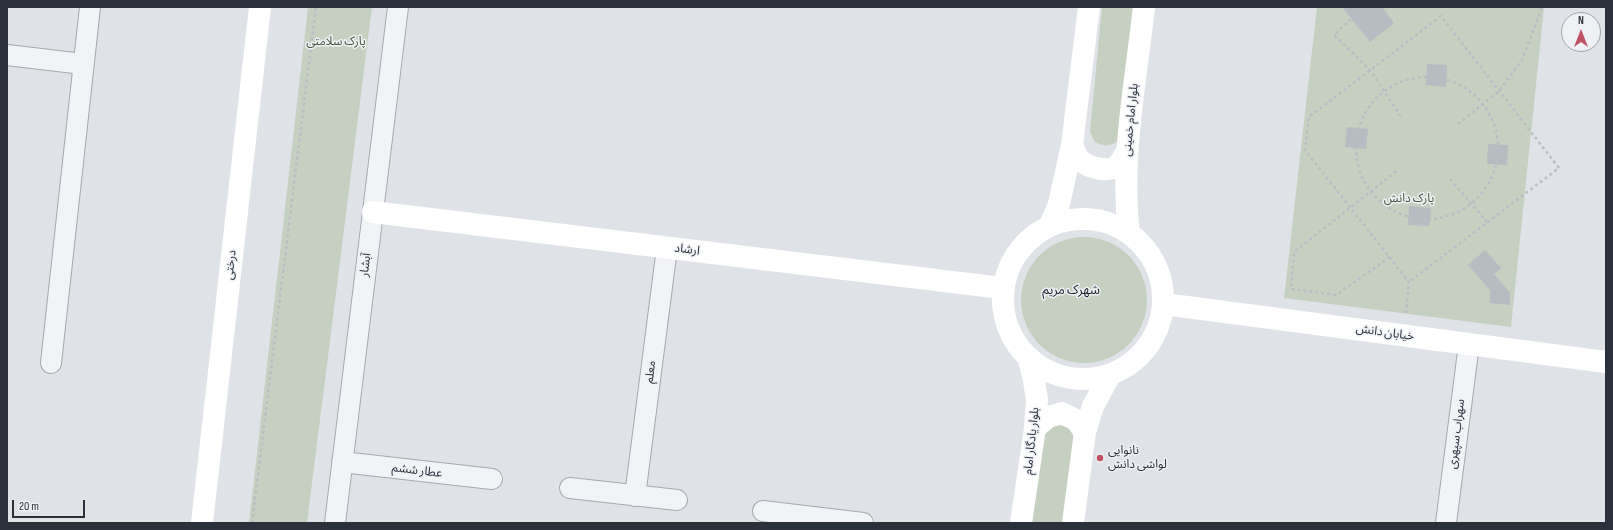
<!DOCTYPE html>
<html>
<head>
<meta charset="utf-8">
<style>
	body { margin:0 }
	#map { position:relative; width:1613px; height:530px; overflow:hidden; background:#dfe2e7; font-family:"Sofia Sans Condensed",sans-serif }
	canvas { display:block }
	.frame { position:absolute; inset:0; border:8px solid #2a313c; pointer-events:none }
	.north { position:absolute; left:1561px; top:12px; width:40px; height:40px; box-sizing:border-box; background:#eff1f5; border:1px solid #a0a4ab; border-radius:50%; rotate:0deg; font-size:11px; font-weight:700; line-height:16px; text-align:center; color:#2a313c }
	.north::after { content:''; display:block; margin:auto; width:14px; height:18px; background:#be5264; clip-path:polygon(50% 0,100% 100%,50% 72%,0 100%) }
	.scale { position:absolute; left:12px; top:500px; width:73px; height:18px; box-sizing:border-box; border:2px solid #2a313c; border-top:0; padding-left:5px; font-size:12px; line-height:14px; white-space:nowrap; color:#2a313c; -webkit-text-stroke:3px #eff1f5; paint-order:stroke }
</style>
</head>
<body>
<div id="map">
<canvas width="1613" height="530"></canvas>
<div class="frame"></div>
<div class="north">N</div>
<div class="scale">20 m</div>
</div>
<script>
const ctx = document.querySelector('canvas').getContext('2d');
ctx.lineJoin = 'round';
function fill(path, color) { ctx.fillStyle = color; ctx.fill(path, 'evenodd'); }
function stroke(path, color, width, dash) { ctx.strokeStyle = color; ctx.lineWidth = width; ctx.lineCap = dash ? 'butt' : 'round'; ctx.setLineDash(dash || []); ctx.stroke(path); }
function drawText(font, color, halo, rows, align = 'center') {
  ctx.font = font + ' "Sofia Sans Condensed","Noto Sans Arabic",sans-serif'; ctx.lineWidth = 3; ctx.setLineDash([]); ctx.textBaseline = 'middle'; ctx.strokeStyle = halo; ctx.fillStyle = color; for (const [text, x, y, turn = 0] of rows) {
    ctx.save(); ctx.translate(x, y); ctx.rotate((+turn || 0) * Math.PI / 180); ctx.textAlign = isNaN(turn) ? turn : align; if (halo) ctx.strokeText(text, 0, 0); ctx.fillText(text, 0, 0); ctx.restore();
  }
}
const green = new Path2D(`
	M308 7H372L307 523H249Z
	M1102 7H1133L1119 139C1112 147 1104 147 1095 142L1090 132Z
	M1317 7H1544L1511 327 1284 298Z
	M1021 300a63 63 0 1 1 126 0a63 63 0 1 1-126 0Z
	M1059 425 1069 428 1077 443 1066 523H1029L1041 436 1049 428Z`);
const building = new Path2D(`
	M1342 7H1382L1394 23 1370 42Z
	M1427 64 1447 65 1446 87 1426 85Z
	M1347 127 1368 129 1366 149 1345 147Z
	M1488 144 1508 145 1507 165 1487 164Z
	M1409 206 1431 208 1429 226 1408 225Z
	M1485 250 1501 268 1494 274 1510 293V305L1490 303V290L1468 265Z`);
const path = new Path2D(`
	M1351 19 1334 35 1370 70 1402 118
	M1356 148a71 71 0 1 1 142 0a71 71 0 1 1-142 0Z
	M1458 124 1499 91 1522 60 1542 7
	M1450 179 1487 222
	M1390 257 1336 295 1291 289 1294 252 1398 170
	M1406 313 1409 282 1305 150 1309 117 1441 16 1559 168 1409 282
	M252 523 316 7`);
const street = new Path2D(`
	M7 55 83 64
	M51 363 90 7
	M342 462 492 479
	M570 488 677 500
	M635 496 667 248
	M763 511 863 523
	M335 523 398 7
	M1446 523 1469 344`);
const secondary = new Path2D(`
	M1072 145C1074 149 1076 156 1079 159 1088 168 1110 174 1119 164 1122 160 1125 155 1127 151
	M373 212 1002 288
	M1003 299a80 80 0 1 1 160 0a80 80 0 1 1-160 0Z
	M1050 225 1059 204 1072 145 1089 7
	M1129 233C1120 159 1136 80 1144 7
	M1164 304 1606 362
	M1035 428 1048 417 1062 413 1076 420 1085 432
	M202 523 260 7
	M1021 523 1035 428 1037 400 1034 381 1029 359
	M1073 523 1085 432 1093 406 1110 375`);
const markers = [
	[1100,458,4,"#be5264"]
];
const parkNames = [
	["پارک سلامتی",336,42],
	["پارک دانش",1409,199]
];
const streetNames = [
	["بلوار امام خمینی",1131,120,-84],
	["ارشاد",687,250,7],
	["درختی",231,265,-84],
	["آبشار",366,265,-83],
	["خیابان دانش",1385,333,8],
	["معلم",651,372,-83],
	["سهراب سپهری",1457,434,-83],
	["بلوار یادگار امام",1032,441,-84],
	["عطار ششم",417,471,7]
];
const poiNames = [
	["نانوایی",1108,451],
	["لواشی دانش",1108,465]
];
const neighbourhoodNames = [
	["شهرک مریم",1071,291]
];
fill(green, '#c5d0c1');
fill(building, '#b7bcc3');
stroke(street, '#a5a9b0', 22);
stroke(path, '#babdc2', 2.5, [3, 3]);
stroke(street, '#f2f3f6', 20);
stroke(secondary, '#fff', 22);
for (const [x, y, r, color] of markers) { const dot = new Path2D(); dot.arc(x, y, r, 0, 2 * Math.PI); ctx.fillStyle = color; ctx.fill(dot); stroke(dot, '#eff1f5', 1.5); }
drawText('12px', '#3f5639', '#eff1f5', parkNames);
drawText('12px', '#2a313c', '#eff1f5', streetNames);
drawText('12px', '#2a313c', '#eff1f5', poiNames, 'left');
drawText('13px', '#1c222d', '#eff1f5', neighbourhoodNames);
</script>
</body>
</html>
